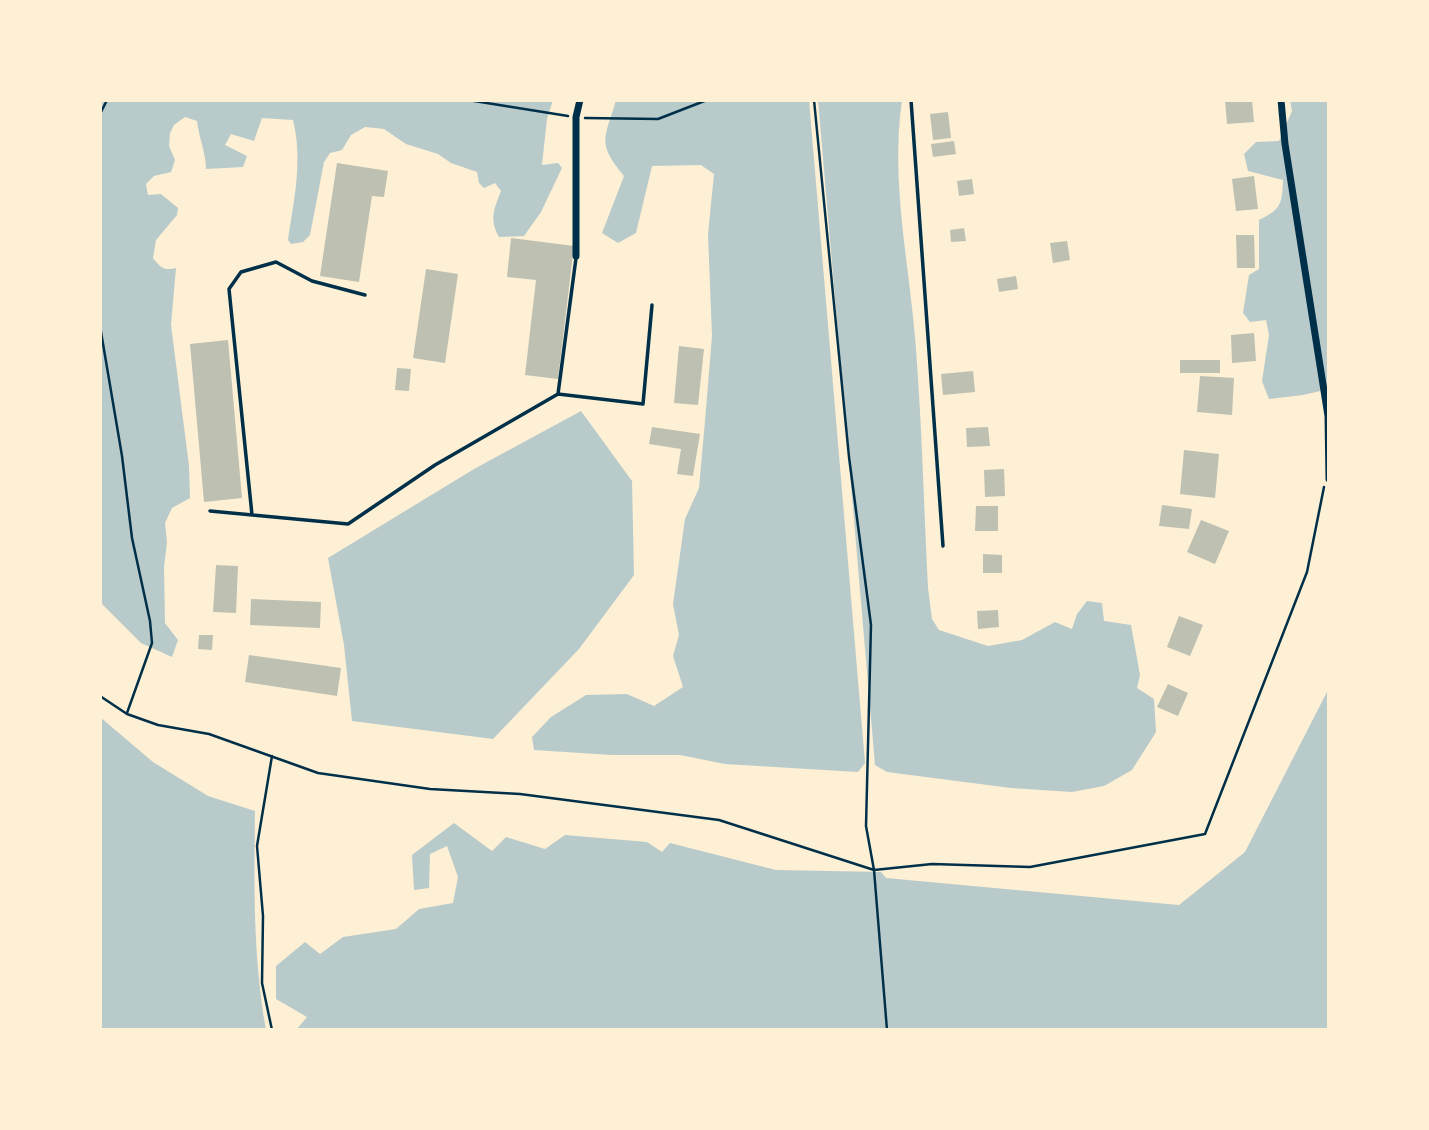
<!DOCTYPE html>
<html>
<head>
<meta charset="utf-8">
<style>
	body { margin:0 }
	#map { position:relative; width:1429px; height:1130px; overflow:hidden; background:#fdf0d5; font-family:"Libre Baskerville",serif }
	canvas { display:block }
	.frame { position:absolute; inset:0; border:102px solid #fdf0d5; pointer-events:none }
</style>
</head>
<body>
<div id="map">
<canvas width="1429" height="1130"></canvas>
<div class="frame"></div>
</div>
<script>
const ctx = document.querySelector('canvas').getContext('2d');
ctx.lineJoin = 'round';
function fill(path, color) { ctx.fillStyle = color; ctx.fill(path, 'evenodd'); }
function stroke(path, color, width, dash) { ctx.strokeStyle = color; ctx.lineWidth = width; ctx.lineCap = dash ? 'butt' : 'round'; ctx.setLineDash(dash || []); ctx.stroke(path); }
const green = new Path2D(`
	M100 100H553L547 119 542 165 558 163 562 168 541 212 524 236 499 237C489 219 494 209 501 191L495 183 484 188 479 183 477 172 451 163 438 154 406 144 384 129 365 127 351 135 342 150 330 153 324 162 310 235 303 242 291 244 288 240C294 199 303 161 293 120L262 118 254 141 231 134 225 145 247 156 243 167 206 169C206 153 199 138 197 121L185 117 174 125 170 133 169 146 175 160 171 172 154 176 146 184 148 195 161 194 178 208 177 215 156 240 153 258C161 268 164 271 176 268L171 325 189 466 190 498 172 508 165 523 167 542 164 567 165 623 178 640 172 657 141 643 100 602Z
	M616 100H809L865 763 858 772 725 764 680 755H612L534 750 532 737 551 717 586 695 627 694 654 706 683 687 673 656 679 635 673 604 685 519 699 488 705 421 712 336 708 234 714 174 701 165 652 166 636 233 618 243 602 233 624 176C596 142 605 139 616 100Z
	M818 100H902C890 184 910 265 916 349 922 428 924 508 928 588L932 619 939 630 988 646 1022 640 1055 622 1072 629 1077 614 1087 601 1102 603 1104 621 1131 625 1140 675 1137 688 1154 699 1156 732 1132 770 1104 786 1072 792 1011 788 887 772 875 765Z
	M1290 100H1329V389L1303 395 1269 399 1262 381 1269 335 1266 320 1250 322 1243 313 1249 275 1259 269V220C1281 209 1282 205 1283 180L1248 171 1244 154 1256 142 1279 141 1292 111Z
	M581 411 632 481 634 575 579 649 493 739 352 721 344 645 328 558 474 469Z
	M1329 688V1030H296L307 1017 276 999V966L305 942 320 954 343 937 396 929 419 909 453 903 458 877 447 846 430 854 429 888 414 890 412 855 454 823 492 851 506 837 545 849 565 835 647 842 662 852 670 843 776 870 881 872 886 878 1179 905 1245 852Z
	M100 717 153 762 208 796 255 811C254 885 253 957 266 1030H100Z`);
const building = new Path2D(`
	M1225 100H1252L1254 122 1227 124Z
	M948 112 951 138 933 140 930 114Z
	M954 141 956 154 933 157 931 144Z
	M337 163 388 171 384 197 372 196 359 282 320 276Z
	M1254 176 1258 209 1236 211 1232 179Z
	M972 179 974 194 959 196 957 181Z
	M964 228 966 241 951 242 950 230Z
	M1236 235H1254L1255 268H1237Z
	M511 238 574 246 558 379 525 375 536 280 507 277Z
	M1067 241 1070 260 1053 263 1050 243Z
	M426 269 458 274 445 363 413 358Z
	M1016 276 1018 289 999 292 997 279Z
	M1254 333 1256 361 1232 363 1231 335Z
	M228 340 242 498 204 502 190 344Z
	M679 346 704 349 698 405 674 403Z
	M1180 360H1220V373H1180Z
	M397 368 411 369 409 391 395 390Z
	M973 371 975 392 943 395 941 374Z
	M1200 376 1234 378 1232 415 1197 412Z
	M652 427 700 434 693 476 677 474 681 449 649 444Z
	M988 427 990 446 967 447 966 428Z
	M1184 450 1219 454 1215 498 1180 494Z
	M1004 469 1005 496 985 497 984 470Z
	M1162 505 1192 509 1189 529 1159 526Z
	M976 506H998V531H975Z
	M1201 520 1229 531 1215 564 1187 552Z
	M983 554 1002 555V573H983Z
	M216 565 238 566 236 613 213 612Z
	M251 599 321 602 320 628 250 625Z
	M998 610 999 627 978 629 977 611Z
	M1179 616 1203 625 1190 656 1167 647Z
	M199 635H213L212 650 198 649Z
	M249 655 341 668 337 696 245 682Z
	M1168 684 1188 693 1178 716 1157 707Z`);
const path = new Path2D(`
	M468 100 568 116
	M814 100 849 457 871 625 866 826 874 870 887 1030
	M100 114 107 100
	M585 118 658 119 707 100
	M100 326 122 456 132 538 150 621 152 643 127 713
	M100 696 127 714 158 725 209 734 318 773 430 789 520 794 719 820 874 870 932 864 1030 867 1205 834 1307 572 1324 487
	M272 756 257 846 263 916 262 983 272 1030`);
const service = new Path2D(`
	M911 100 943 546
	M558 394 576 258
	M210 511 348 524 435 465 558 394 643 404 652 305
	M252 515 229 289 241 272 276 262 312 281 365 295`);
const minor = new Path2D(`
	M1281 100 1285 144 1328 416 1329 479
	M576 256V117L580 100`);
fill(green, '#b9caca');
fill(building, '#bec0b2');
stroke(path, '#003049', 2.5);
stroke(service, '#003049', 3.5);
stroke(minor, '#003049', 7);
</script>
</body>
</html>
